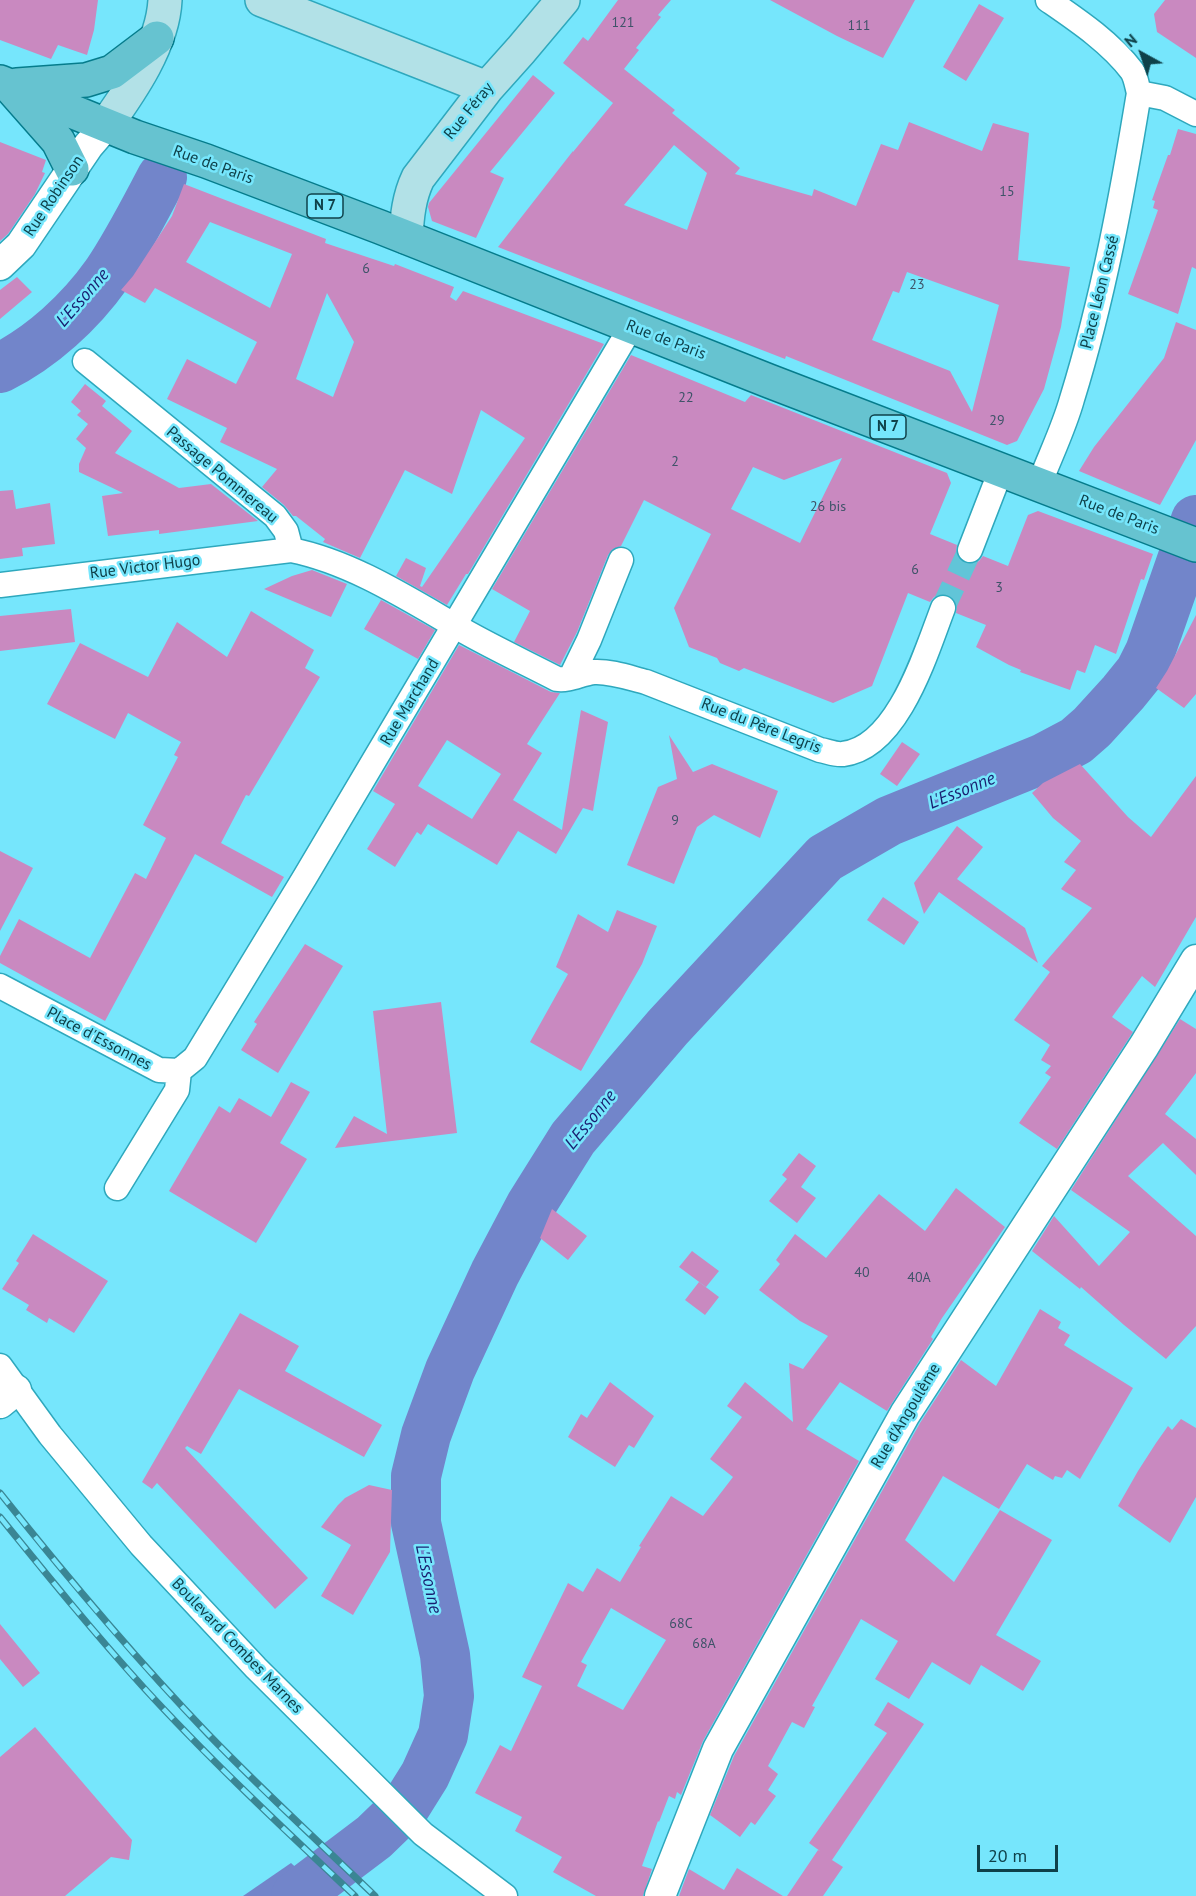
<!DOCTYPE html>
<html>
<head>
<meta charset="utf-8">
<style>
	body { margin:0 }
	#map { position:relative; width:1196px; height:1896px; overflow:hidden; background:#76e6fc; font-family:"PT Sans",sans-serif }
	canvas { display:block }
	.north { position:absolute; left:1112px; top:24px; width:60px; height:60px; -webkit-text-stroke:4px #76e6fc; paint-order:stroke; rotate:320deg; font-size:16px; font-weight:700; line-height:24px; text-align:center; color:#0f414a }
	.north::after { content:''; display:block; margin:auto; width:21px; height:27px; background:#0f414a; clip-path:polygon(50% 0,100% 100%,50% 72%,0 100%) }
	.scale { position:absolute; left:977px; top:1845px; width:81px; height:27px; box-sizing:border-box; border:3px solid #0f414a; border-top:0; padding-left:8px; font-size:18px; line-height:21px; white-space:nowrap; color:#0f414a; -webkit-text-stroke:4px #76e6fc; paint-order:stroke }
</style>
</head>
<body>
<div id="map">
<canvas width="1196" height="1896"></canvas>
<div class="north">N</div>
<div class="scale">20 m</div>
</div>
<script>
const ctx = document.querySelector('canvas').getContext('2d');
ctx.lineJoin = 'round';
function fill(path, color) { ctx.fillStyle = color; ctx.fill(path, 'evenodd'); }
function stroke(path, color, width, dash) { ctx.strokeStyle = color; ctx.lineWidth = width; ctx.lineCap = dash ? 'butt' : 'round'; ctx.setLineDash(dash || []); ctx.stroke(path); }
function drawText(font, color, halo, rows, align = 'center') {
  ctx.font = font + ' "PT Sans",sans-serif'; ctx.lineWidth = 5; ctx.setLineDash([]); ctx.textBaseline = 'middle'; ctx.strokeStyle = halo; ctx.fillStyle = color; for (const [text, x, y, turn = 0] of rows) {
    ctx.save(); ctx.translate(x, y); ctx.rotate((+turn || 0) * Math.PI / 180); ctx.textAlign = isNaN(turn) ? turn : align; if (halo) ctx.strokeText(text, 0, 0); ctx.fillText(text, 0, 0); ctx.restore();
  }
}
const water = new Path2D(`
	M291 1863 327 1896H243Z`);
const river = new Path2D(`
	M0 368C42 347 80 312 107 274 128 243 145 209 162 177
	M296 1896 374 1837 405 1807 425 1775 443 1735 449 1696 445 1655 416 1523V1476L426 1435 450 1370 495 1273 531 1205 573 1138 668 1027 825 858 889 821 1042 759 1076 741 1092 727 1123 693 1140 672 1150 652 1196 520`);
const building = new Path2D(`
	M0 0H98L94 30 87 55 58 45 51 59 0 40Z
	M618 0H671L658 15 661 17 636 48 639 50 624 69 675 110 672 113 740 168 735 174 812 196 814 189 856 206 881 144 898 150 909 122 982 151 993 123 1029 133 1018 260 1070 267 1061 327 1044 389 1017 441 1007 445 786 356 785 359 498 247 573 151V152L613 103 563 63 583 37 588 41ZM674 145 707 173 687 230 624 205ZM907 272 999 305 972 412 950 371 872 340 893 291 899 293Z
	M770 0H915L883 58 837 36Z
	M1165 0H1196V58L1157 32 1154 14Z
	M979 4 1004 18 966 81 943 67Z
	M533 75 555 93 490 172 504 178 476 238 432 221 428 207 429 203Z
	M1178 129 1196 134V269L1192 267 1178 314 1128 294 1158 210 1153 208 1155 201 1152 200 1168 155H1170Z
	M0 142 46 160 42 172 45 173 35 194 8 234 0 241Z
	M184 184 326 239 325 243 394 266 395 264 454 287 450 297 456 301 463 291 604 344 468 574H466L447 605 396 576 406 558 426 568 420 586 422 587 525 438 481 410 452 494 405 470 360 558 323 542 325 539 296 516H293L284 505 262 487 277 469 220 442 227 428 167 399 187 359 236 384 257 342 155 288 145 303 121 290 133 276 172 216ZM210 222 292 254 270 308 186 262ZM327 293 354 342 333 397 296 379Z
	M17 277 32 292 0 319V290Z
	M1176 322 1196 330V440L1160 505 1079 471 1094 447 1164 358Z
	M631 355 745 402 751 395 947 473 951 483 930 534 957 545 956 552 959 558 965 563 973 564 979 561 983 556 1008 566 1028 515 1038 511 1153 554 1144 580 1141 579 1116 654 1095 645 1085 673 1077 670 1070 690 1020 672 1021 670 1009 665 976 647 986 625 956 613 957 605 954 599 948 595 940 594 934 597 930 602 908 593 872 686 833 703 744 668 739 671 720 663 717 658 689 647 674 608 711 534 644 500 621 546 613 549 608 555 577 632 560 665 514 642 530 611 492 589ZM842 458 800 543 731 509 753 467 784 480Z
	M85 384 106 401 102 406 132 431 115 453 179 488 211 484 258 521 159 534V530L108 536 102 496 123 493 79 472V464L86 448 76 439 88 424 77 415 81 411 71 402Z
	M13 490 16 509 50 503 55 544 22 548 23 556 0 559V491Z
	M312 570 347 584 331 617 264 589 292 576Z
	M381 600 435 630 418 659 364 629Z
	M71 609 75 642 0 651V616Z
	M251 611 314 650 305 668 320 677 249 796 246 795 221 843 284 877 272 897 195 854 105 1021 0 963V956L19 919 90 958 135 873 146 879 166 838 143 825 178 757 174 755 181 742 128 713 115 739 47 704 80 643 148 677 177 622 227 657Z
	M1196 615V694L1184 708 1156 688 1167 671Z
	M459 645 551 692 560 693 527 744 542 753 513 800 562 830 581 710 608 722 593 811 583 808 556 854 518 831 497 865 428 824 421 835 417 832 395 867 367 849 395 804 373 791ZM447 740 501 774 472 819 418 786Z
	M669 735 693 772 712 764 778 791 760 838 714 815 697 827 674 884 627 865 658 787 677 779Z
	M902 742 920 754 897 786 880 774Z
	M1080 764 1128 817 1151 837 1196 776V917L1155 987 1142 976 1112 1017 1133 1032 1057 1149 1019 1123 1051 1077 1045 1073 1051 1066 1041 1060 1050 1045 1014 1020 1050 972 1042 966 1092 908 1061 889 1076 870 1064 862 1081 841 1053 818 1032 793 1043 783Z
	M957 826 983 847 957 879 1025 928 1038 963 939 892 924 914 914 883Z
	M0 851 33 868 0 931Z
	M883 897 919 922 904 945 867 920Z
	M617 910 657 926 642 964 581 1071 530 1042 568 974 556 967 578 914 608 932Z
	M305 944 343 966 278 1073 241 1050 257 1024 254 1022Z
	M441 1002 457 1133 335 1148 354 1116 387 1134 373 1011Z
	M1180 1019 1196 1029V1073L1165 1114 1196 1139V1175L1163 1143 1128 1176 1196 1236V1326L1166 1359 1124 1325 1081 1287 1080 1289 1032 1251 1054 1216 1099 1266 1130 1232 1071 1190Z
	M291 1082 310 1092 280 1143 307 1159 256 1243 169 1191 219 1106 230 1113 239 1098 271 1117Z
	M799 1153 816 1166 801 1187 816 1198 797 1223 769 1201 787 1179 782 1175Z
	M956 1188 1005 1227 942 1318 931 1337 933 1339 887 1411 840 1382 806 1429 859 1461 703 1741 681 1795 677 1792 675 1799 669 1796 659 1822 658 1821 642 1866 652 1869 643 1896H596L553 1872 562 1857 515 1831 522 1817 475 1793 500 1745 511 1751 542 1686 522 1677 568 1583 583 1592 597 1568 620 1582 641 1547 639 1546 671 1496 703 1516 733 1477 710 1459 742 1417 727 1406 745 1382 793 1422 789 1363 803 1369 828 1336 800 1321 759 1290 780 1264 776 1260 795 1234 826 1258 879 1194 925 1231ZM611 1608 666 1640 623 1710 577 1686 587 1665 581 1662Z
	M552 1209 587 1236 568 1260 540 1238Z
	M33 1234 108 1281 74 1333 49 1318 47 1323 26 1310 29 1305 2 1289 19 1263 16 1261Z
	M692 1251 719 1271 706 1287 679 1267Z
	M699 1282 719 1297 705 1315 685 1300Z
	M1040 1309 1061 1322 1058 1328 1070 1335 1064 1345 1133 1388 1080 1479 1067 1470 1062 1478 1055 1476 1053 1480 1027 1464 999 1509 943 1476 905 1540 954 1582 1000 1510 1052 1540 996 1635 1041 1661 1023 1691 981 1665 970 1685 932 1662 909 1699 875 1679 898 1641 861 1619 812 1706 815 1707 804 1728 792 1722 768 1766 778 1774 768 1790 776 1796 755 1825 751 1822 740 1837 710 1815 734 1756 920 1423 961 1360 996 1386Z
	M240 1313 299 1346 285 1371 382 1425 364 1457 239 1389 201 1454 187 1446 185 1448 308 1578 275 1609 157 1483 152 1489 142 1482Z
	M610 1382 654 1416 634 1448 629 1445 615 1467 568 1437 581 1414 587 1418Z
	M1181 1419 1196 1428V1497L1170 1543 1118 1506 1138 1471 1156 1443 1168 1426 1172 1430Z
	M369 1485 392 1490 390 1552 353 1615 321 1596 351 1545 321 1527 338 1505 345 1498Z
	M0 1624 40 1673 23 1687 0 1659Z
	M888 1702 924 1724 832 1860 843 1867 823 1896H787L818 1850 820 1851 809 1843 887 1733 874 1725Z
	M35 1727 132 1840 129 1860 111 1857 65 1896H0V1757Z
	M737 1868 783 1896H679L689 1869 724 1890Z`);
const minorTunnel = new Path2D(`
	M943 608 970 550`);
const minor = new Path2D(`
	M1139 93 1165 98 1196 114
	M85 361 275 516 286 531 291 550
	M1039 485C1050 456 1064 428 1072 399 1103 299 1122 196 1139 93 1137 86 1136 77 1132 71 1110 42 1077 20 1048 0
	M970 550 1001 470
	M0 585 291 550C352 562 410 600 464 631 494 648 526 663 557 679 569 681 582 673 594 672 611 671 630 678 646 682L820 750C827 751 835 755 843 754 898 748 926 652 943 608
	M571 677 589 640 621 560
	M0 986 159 1070 179 1071
	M179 1071 195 1058 305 877 631 327
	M117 1188 177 1090 179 1071
	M0 1366 50 1435 141 1545 256 1668 423 1834 505 1896`);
const tertiary = new Path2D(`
	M0 265 21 245 88 146 106 125
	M0 1403 16 1390
	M660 1896 718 1749 905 1414 1144 1046 1196 960`);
const secondary = new Path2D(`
	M262 0 487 88
	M106 125C131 90 163 44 165 0
	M406 237C407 216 409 197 418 178L487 88 521 50 563 0`);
const primary = new Path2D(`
	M0 82 135 137 206 161 380 227 769 381 1196 545
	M17 85 86 80 112 72 157 38
	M13 90 58 141 72 169`);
const rail = new Path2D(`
	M0 1493C66 1576 135 1658 208 1734 262 1790 319 1842 375 1896
	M0 1517C47 1575 94 1633 144 1688 211 1761 283 1828 355 1896`);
const numberNames = [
	["121",623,23],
	["111",859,26],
	["15",1007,192],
	["6",366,269],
	["23",917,285],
	["22",686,398],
	["29",997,421],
	["2",675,462],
	["26 bis",828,507],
	["6",915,570],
	["3",999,588],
	["9",675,821],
	["40",862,1273],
	["40A",919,1278],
	["68C",681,1624],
	["68A",704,1644]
];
const shields = [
	[325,206,36],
	[888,427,36]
];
const shieldNames = [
	["N 7",325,206],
	["N 7",888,427]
];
const streetNames = [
	["Rue Féray",469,111,-51],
	["Rue de Paris",213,165,20],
	["Rue Robinson",54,196,-56],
	["Place Léon Cassé",1100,292,-76],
	["Rue de Paris",666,340,21],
	["Passage Pommereau",222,475,40],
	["Rue de Paris",1119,515,21],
	["Rue Victor Hugo",145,567,-7],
	["Rue Marchand",410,702,-59],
	["Rue du Père Legris",761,726,21],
	["Place d'Essonnes",99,1039,28],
	["Rue d'Angoulême",906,1416,-59],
	["Boulevard Combes Marnes",237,1646,46]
];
const waterNames = [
	["L'Essonne",83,298,-49],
	["L'Essonne",962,791,-22],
	["L'Essonne",591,1120,-51],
	["L'Essonne",428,1579,78]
];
fill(water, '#7285ca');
stroke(river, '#7285ca', 50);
fill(building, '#c989c0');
stroke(minorTunnel, '#61c5d8', 24, [24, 12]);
stroke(minor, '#2ea8bd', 27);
stroke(tertiary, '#2ea8bd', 33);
stroke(secondary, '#2ea8bd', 36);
stroke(primary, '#057c8c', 36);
stroke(minor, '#fff', 24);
stroke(tertiary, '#fff', 30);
stroke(secondary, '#b2e1e7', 33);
stroke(primary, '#66c3d0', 33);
stroke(rail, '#3a8694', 7);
stroke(rail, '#76e6fc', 4.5, [14]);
drawText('14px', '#3e5368', null, numberNames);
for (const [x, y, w] of shields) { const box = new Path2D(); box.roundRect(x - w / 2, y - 12, w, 24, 4.5); ctx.fillStyle = '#76e6fc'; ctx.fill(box); stroke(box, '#0f414a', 1.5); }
drawText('bold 15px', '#0f414a', null, shieldNames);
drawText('16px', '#0f414a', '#76e6fc', streetNames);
drawText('italic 18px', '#191f70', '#76e6fc', waterNames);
</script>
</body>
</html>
